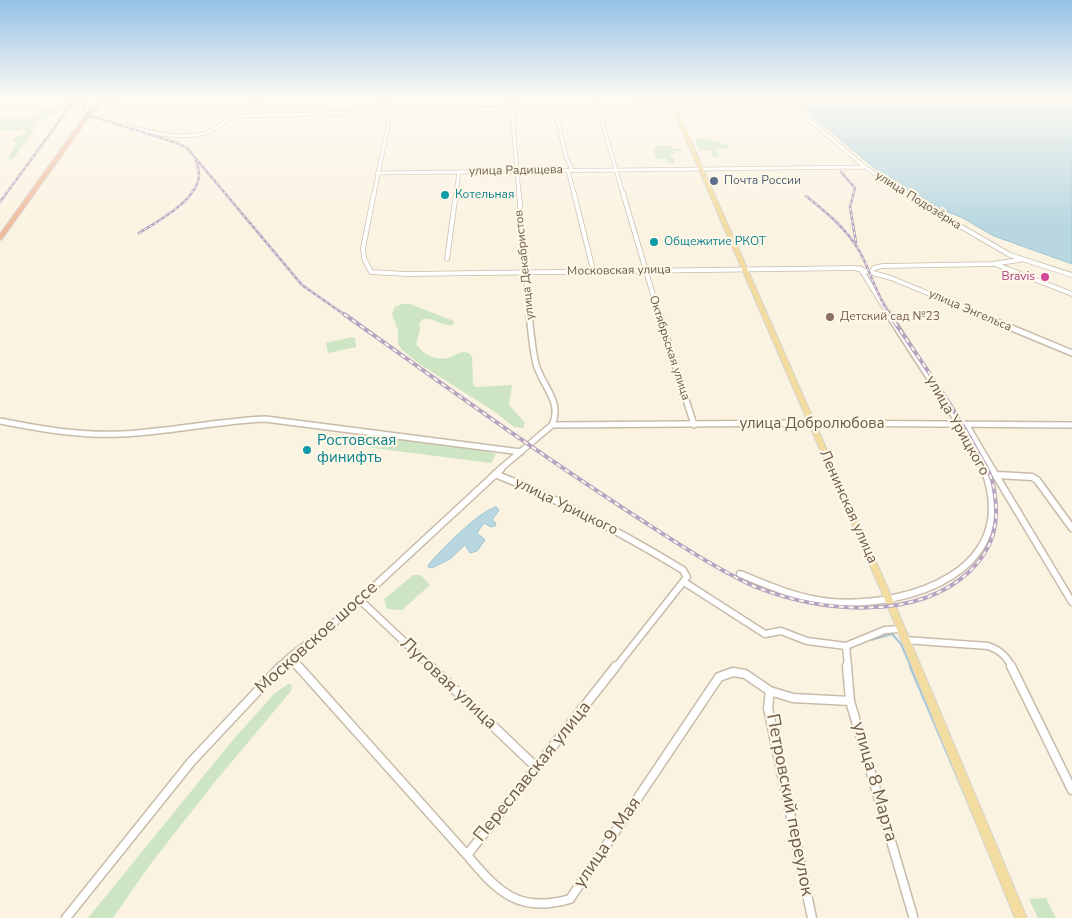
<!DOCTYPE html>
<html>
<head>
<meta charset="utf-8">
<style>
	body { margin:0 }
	canvas { display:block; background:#faf3e2 }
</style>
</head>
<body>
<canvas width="1072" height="918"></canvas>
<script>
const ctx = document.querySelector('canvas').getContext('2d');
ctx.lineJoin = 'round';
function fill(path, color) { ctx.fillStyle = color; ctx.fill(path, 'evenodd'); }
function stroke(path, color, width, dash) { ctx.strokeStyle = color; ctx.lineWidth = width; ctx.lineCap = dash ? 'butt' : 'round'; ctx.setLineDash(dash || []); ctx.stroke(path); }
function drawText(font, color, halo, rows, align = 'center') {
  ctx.font = font + ' "Nunito Sans",sans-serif'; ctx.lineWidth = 4.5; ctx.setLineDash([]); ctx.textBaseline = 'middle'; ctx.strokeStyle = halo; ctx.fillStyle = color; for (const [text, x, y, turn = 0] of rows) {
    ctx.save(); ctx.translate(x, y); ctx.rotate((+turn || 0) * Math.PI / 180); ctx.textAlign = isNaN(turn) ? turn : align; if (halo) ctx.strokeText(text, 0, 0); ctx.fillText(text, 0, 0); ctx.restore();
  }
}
const green = new Path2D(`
	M57 105V109L59 112 37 120V124L34 126V130L14 158 9 160V157L16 143 12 139 25 133 26 130 0 131V119C14 116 27 122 42 115L38 111Z
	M694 138H703L728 145 730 148 716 149 719 157H713L711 150H699L698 148 702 147H698Z
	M657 145 672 146 673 149H683V151H674V154L669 156 673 157 675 163H668L666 158 656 160 654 151Z
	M402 304H410L454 321 453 325C442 327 434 317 423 319L419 324 420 330 416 344C424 355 437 362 451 357 458 354 461 351 469 353L472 357 473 384 475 387 512 385 509 405 525 423 523 428 514 427 492 410 421 365 402 350 398 344V331L392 314 395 307Z
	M352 337 355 338 356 347 328 353 326 343Z
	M363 437C404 441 459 441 496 454L491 463 373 448 361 444Z
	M413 575H421L430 585 402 610 387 609 384 599Z
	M288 684 292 685 291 691 214 783 149 866 113 918H88L232 741 274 694Z
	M1046 898 1056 918H1038L1029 899Z`);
const water = new Path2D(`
	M791 98H1072V264L994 236 961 217 937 208 923 198 901 187 879 172Z
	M496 507 499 510 492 520 496 523 495 526 491 527 484 523 477 533 485 540 477 551 470 553 465 545 450 559 432 568 428 567 429 564C441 550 479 511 496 507Z`);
const streamFar2 = new Path2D(`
	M79 101 82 98`);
const streamFar1 = new Path2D(`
	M871 640 892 634 901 644 911 667`);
const stream = new Path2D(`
	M910 666 976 821`);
const minorFar4 = new Path2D(`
	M511 98 519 194
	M595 98 623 194
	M780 98 795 108 865 167 905 194
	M96 106 115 104 125 125C150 133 179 140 206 133 216 130 246 106 257 98
	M234 116 781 102
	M557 119 566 156 572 170
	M568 170 574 194
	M377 173 865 167
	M374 194 391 111 379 98
	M456 194 459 171`);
const minorFar3 = new Path2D(`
	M374 193 363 248 364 258 371 272 407 274 855 268 891 278 981 315
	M519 193 529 315
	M574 193 593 270
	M623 193 659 315
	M903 193 1010 255 1072 275
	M447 259 456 193
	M995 264 1072 294
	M860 268 889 315
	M872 271 874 268 883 266 992 264 1020 260`);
const minorFar2 = new Path2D(`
	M659 314 694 425
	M888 314 961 427 985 470
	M978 314 1072 353
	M0 421C40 429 80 436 121 434 169 432 217 421 265 419L521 452
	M966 424 993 470
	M552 425 810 423 1072 425
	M499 470 552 425C563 402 542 386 536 364 532 348 531 331 529 314`);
const minorFar1 = new Path2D(`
	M992 469 1072 602
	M495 474C561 500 622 533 683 570L687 577 616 667
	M997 475 1032 477 1037 480 1072 528
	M740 574C769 586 799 599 831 602 910 608 1023 570 984 469
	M684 582 765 634 781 631 807 641 846 646 885 630 901 629
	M360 600 431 667
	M905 640 988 646C1000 650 1006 656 1012 667
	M846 646 848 667
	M290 657 299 667
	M280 667 290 657 339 619 501 469`);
const minor = new Path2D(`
	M298 666 467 855 616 666
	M430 666 536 767
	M847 666 850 701 913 916
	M1011 666 1072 790
	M770 691 768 708 812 918
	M467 855C498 892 519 914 570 899L719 677 733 672 745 674 770 691 793 698 850 701
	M66 918 191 762 281 666`);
const major = new Path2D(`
	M668 98H672L893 600 1027 918H1015L885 600Z`);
const highway = new Path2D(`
	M104 98H109L90 116 2 239 0 240V234L86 114Z`);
const railFar1 = new Path2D(`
	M84 98 83 105 88 115 177 143 187 148 302 285 345 315
	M841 172 855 188 850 207 856 242
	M806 196C826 212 847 229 860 252 871 273 877 296 890 315
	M0 202 76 98
	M139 233C158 221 200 199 199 173 199 169 197 165 196 161`);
const rail = new Path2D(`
	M344 314C438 381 532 449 629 512 660 532 691 553 724 571 734 576 745 583 756 587 819 612 915 622 969 572 994 548 1000 523 994 489 992 474 982 460 975 447 950 401 919 358 889 314`);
const markers = [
	[714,181,5,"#5c6f8a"],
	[445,195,5,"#0f9aa8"],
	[654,242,5,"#0f9aa8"],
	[1045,277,5,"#d1479c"],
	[830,317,5,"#8d6e63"],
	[307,450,5,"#0f9aa8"]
];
const farStreetnames = [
	["улица Радищева",516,171,-1],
	["улица Подозёрка",918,201,32],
	["улица Декабристов",525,265,-96],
	["Московская улица",619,271,-1],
	["улица Энгельса",970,311,23],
	["Октябрьская улица",669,348,72]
];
const farServicenames = [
	["Почта России",724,181]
];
const farCulturenames = [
	["Котельная",455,195],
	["Общежитие РКОТ",664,242]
];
const farHotelnames = [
	["Bravis",1035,277]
];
const farEducationnames = [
	["Детский сад №23",840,317]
];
const streetNames = [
	["улица Добролюбова",812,424],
	["улица Урицкого",957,426,60],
	["улица Урицкого",566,507,26],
	["Ленинская улица",848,507,66]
];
const cultureNames = [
	["Ростовская",317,441],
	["финифть",317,458]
];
const nearStreetnames = [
	["Московское шоссе",317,638,-42],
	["Луговая улица",448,684,43],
	["Переславская улица",533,772,-51],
	["улица 8 Марта",874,782,74],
	["Петровский переулок",789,805,79],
	["улица 9 Мая",608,843,-56]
];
fill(green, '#cde5c2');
fill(water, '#b8d7e1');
stroke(water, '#a0c5d2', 1);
stroke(streamFar2, '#a0c5d2', 1);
stroke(streamFar1, '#a0c5d2', 2);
stroke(stream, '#a0c5d2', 2.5);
stroke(minorFar4, '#c9bbaa', 4.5);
stroke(minorFar3, '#c9bbaa', 5.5);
stroke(minorFar2, '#c9bbaa', 8);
stroke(minorFar1, '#c9bbaa', 9);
stroke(minor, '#c9bbaa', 11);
stroke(major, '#d9d4d0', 2);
stroke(highway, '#d9d4d0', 2);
stroke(minorFar4, '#fff', 3);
stroke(minorFar3, '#fff', 4);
stroke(minorFar2, '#fff', 5);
stroke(minorFar1, '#fff', 6);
stroke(minor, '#fff', 8);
fill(major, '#f3dc9f');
fill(highway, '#efbb9d');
stroke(railFar1, '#b6a2c1', 2.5);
stroke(rail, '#b6a2c1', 4);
stroke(railFar1, '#fdf7e7', 1, [3]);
stroke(rail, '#fdf7e7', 2, [5]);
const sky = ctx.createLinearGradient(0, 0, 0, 227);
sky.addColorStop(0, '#95c2e5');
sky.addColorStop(0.43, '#fdfaf2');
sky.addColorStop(1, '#fdfaf200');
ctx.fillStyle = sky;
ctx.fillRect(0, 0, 1072, 227);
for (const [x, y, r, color] of markers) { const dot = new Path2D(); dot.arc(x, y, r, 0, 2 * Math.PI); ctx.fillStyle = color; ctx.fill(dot); stroke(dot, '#fdf7e7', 2); }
drawText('12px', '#6e5b4b', '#fdf7e7', farStreetnames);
drawText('12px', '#4e5e75', '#fdf7e7', farServicenames, 'left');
drawText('12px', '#0d838f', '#fdf7e7', farCulturenames, 'left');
drawText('12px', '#b23c85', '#fdf7e7', farHotelnames, 'right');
drawText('12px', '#785e54', '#fdf7e7', farEducationnames, 'left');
drawText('15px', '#6e5b4b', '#fdf7e7', streetNames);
drawText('15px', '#0d838f', '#fdf7e7', cultureNames, 'left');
drawText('18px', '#6e5b4b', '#fdf7e7', nearStreetnames);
</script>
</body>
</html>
